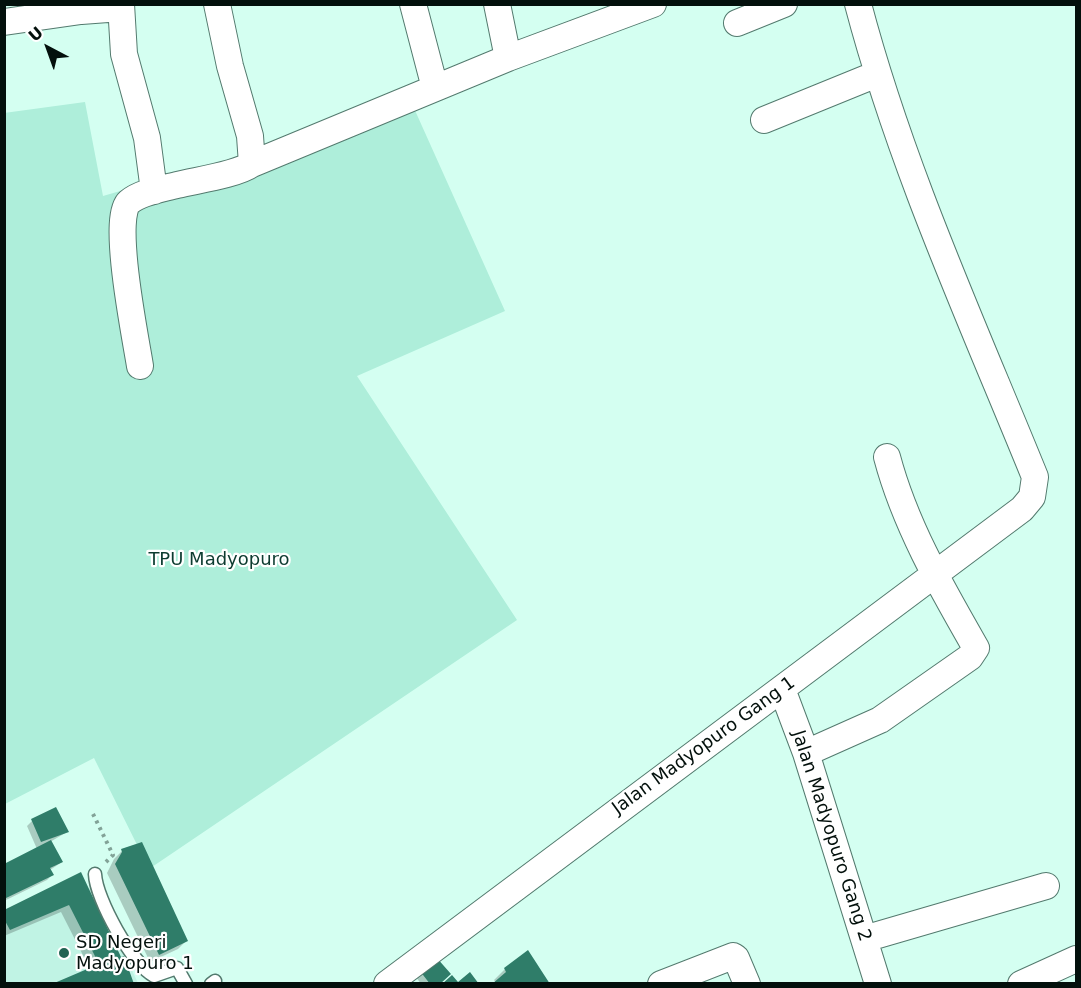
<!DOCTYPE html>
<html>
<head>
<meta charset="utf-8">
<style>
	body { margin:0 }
	#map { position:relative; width:1081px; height:988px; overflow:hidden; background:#d4fff1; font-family:"DejaVu Sans",sans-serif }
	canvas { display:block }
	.frame { position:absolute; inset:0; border:6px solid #03100c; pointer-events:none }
	.north { position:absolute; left:18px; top:18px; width:60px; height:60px; -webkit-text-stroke:4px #fff; paint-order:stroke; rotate:319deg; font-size:16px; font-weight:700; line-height:24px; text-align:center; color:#03100c }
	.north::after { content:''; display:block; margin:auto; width:21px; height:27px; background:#03100c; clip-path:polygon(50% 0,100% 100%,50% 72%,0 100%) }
</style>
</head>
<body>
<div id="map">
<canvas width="1081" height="988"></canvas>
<div class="frame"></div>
<div class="north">U</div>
</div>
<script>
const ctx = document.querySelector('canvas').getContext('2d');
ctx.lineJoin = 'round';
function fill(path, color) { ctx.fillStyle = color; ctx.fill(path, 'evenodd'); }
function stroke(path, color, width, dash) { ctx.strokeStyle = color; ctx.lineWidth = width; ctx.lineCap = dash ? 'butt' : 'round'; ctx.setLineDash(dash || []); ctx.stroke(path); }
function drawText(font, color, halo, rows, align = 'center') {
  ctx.font = font + ' "DejaVu Sans",sans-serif'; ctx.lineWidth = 4.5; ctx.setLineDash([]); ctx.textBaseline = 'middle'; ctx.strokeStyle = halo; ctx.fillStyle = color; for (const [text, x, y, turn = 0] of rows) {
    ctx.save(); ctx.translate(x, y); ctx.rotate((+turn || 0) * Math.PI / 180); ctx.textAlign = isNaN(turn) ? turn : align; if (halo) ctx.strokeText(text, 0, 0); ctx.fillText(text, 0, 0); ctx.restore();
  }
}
const built = new Path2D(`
	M92 887 138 983 5 984V922Z`);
const green = new Path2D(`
	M85 102 103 196 413 106 505 311 357 376 517 620 149 869 94 758 5 804 4 113Z`);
const shadow = new Path2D(`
	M32 821 67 832 50 842 62 862 50 870 52 875 47 880 4 901V866L37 849 27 826Z
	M122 851 186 941 178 949 150 962 107 873 114 859Z
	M81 874 120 959 90 969 61 912 4 936V912Z
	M505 969 549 984 496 983 494 980Z
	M421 972 440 984H421L416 977Z`);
const building = new Path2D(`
	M56 807 69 832 41 842 31 819Z
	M51 840 63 862 50 868 54 875 4 899V864Z
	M142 842 188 941 159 955 115 864 122 852 121 849Z
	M81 872 121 957 124 956 134 984H52L99 964 69 905 10 930 4 919V910Z
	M528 950 550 984H492L506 972 504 968Z
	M436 957 451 974 440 984H430L420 971Z
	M470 972 479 984H442L452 975 458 982Z`);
const path = new Path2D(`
	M93 814 113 855 105 863`);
const service = new Path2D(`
	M95 874C96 899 132 964 154 976L177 968 186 984
	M211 984 215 981`);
const minor = new Path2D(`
	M121 4 124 54 147 138 154 191
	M413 4 435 88
	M497 4 508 58 653 4
	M4 22 81 11 121 8
	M737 23 784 4
	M764 120 877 74
	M252 164 508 58
	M140 366C136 340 111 218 129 202 141 192 162 189 177 185 197 180 236 175 252 164L250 136 230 66 217 4
	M782 689 806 753 878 984
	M806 753 880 720 970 657 976 648C941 587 905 525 887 457
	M864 939 1046 886
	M387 984 1022 509 1032 497 1035 477C972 322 901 167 858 4
	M661 984 733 956 736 958 747 984
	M1021 984 1076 959`);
const markers = [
	[64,953,6,"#206352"]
];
const parkNames = [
	["TPU Madyopuro",219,560]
];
const streetNames = [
	["Jalan Madyopuro Gang 1",704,746,-36],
	["Jalan Madyopuro Gang 2",831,836,72]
];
const poiNames = [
	["SD Negeri",76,943],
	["Madyopuro 1",76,964]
];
fill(built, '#c0f3e4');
fill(green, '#aeeeda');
fill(shadow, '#0003');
fill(building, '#2f7d69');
stroke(service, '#537a6e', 15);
stroke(minor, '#537a6e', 28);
stroke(path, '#82a297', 4, [3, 4.5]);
stroke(service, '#fff', 12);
stroke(minor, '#fff', 26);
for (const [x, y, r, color] of markers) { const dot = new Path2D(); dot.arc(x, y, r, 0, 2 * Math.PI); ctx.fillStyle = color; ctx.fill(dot); stroke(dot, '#fff', 2); }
drawText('18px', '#0c3b30', '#fff', parkNames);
drawText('18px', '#03100c', '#fff', streetNames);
drawText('18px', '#03100c', '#fff', poiNames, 'left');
</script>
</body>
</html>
